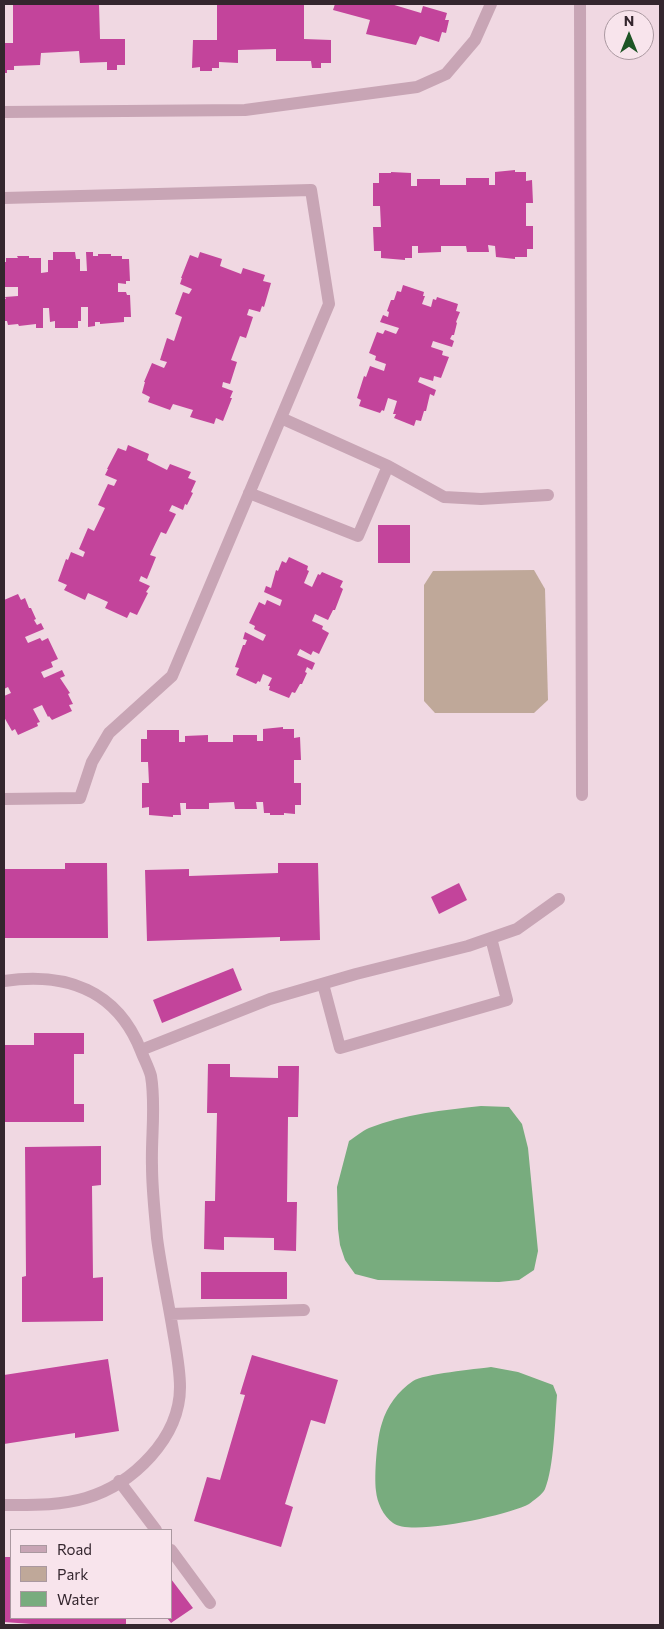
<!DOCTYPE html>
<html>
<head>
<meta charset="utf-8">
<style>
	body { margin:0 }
	#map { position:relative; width:664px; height:1629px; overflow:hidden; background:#f0d8e2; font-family:Commissioner,sans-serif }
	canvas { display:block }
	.frame { position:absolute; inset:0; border:5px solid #34262e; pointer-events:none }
	.legend { position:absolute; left:10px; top:1529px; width:162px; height:90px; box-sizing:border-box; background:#f8e4ec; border:1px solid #aa98a0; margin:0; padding:6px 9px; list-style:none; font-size:15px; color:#34262e }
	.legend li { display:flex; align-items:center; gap:10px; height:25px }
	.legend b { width:25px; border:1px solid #aa98a0 }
	.north { position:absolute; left:604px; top:10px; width:50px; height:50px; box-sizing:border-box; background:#f8e4ec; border:1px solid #aa98a0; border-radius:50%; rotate:0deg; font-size:14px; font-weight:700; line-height:20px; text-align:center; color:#34262e }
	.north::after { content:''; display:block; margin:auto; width:18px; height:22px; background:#1d5425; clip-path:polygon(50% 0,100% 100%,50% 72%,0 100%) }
</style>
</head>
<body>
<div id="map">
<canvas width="664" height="1629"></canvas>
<div class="frame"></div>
<ul class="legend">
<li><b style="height:6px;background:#c8a5b5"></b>Road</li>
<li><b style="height:14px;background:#bfa899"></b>Park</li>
<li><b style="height:14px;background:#78ac7e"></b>Water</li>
</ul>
<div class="north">N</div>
</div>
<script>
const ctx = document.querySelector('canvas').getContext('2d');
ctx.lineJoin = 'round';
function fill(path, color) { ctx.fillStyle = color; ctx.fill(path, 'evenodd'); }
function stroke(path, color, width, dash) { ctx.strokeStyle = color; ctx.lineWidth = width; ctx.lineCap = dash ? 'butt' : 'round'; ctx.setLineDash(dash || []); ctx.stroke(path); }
const green = new Path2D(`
	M534 570 545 589 548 700 534 713H435L424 701V585L433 571Z`);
const water = new Path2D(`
	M481 1106 509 1107 522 1124 528 1148 538 1251 534 1270 519 1280 499 1282 378 1280 355 1274 345 1260 340 1245 338 1229 337 1187 349 1141C355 1137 362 1131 369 1128 404 1114 444 1110 481 1106Z
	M491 1367 518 1372 553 1385 557 1395C555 1420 554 1467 545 1489 543 1494 533 1501 529 1504 509 1515 410 1537 393 1523 383 1516 377 1502 376 1491 374 1475 377 1437 382 1423 387 1406 398 1391 413 1381 423 1374 476 1369 491 1367Z`);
const building = new Path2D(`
	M13 4H99L100 39H125V65H117V70H107V62L80 63 79 51 41 53 40 65 14 66V70H7V73H4V43H13Z
	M217 4H304V39L331 40V63H321V68H312L311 61H276V49L238 50V63L219 62V68H212V71H200V67L192 68 193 40H217Z
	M335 4H391L421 13 423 6 447 13 445 20H449L446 33 442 32 439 42 420 36 416 45 366 34 370 20 333 10Z
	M515 170V172H526V181L532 180 533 203H526V226H533V249H527V257H515V259L496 257 495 246 488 245 489 252H467L466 246H441V252L418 253V246H412V258H405V260L381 258V251H374L373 227H381L380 206H373V183H379V173H391V172L411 173V186H417V179H440V185H466V178H489V185H495V172Z
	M53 252H75L76 259H80V271H87L86 252H93V256H98V254H111V256H122V259H129L130 281H126V284L118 283V292H126L127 295H130L131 317H124V322L100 324V322H95V326L88 327V307H81V321H78V328H55V321L50 322 49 308H43V328H36V324L19 326 18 324 8 325 7 321H4V299H6L5 297 18 296V287H4V262H6V258H18L17 256H29V258H41V273L48 272V260H53Z
	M200 252 222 259 220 266 241 274 243 268 265 275 263 281 271 283 264 307 262 306 260 312 249 309 247 315 253 317 246 338 240 336 231 360 237 362 230 384 223 382 222 387 233 391 230 398H232L223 421 216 418 214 424 190 417 193 410 173 404 170 410 148 402 150 397 142 393 145 382H144L152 363 164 368 167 362 160 360 167 338 174 341 182 317 175 314 183 292 189 294 192 289 180 284 182 278H181L190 255 198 258Z
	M403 285 424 292 423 296H425L422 304 431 307 433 299 436 300 437 297 458 304 456 311 460 312 456 322 457 323 454 335H452L450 339 454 341 452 347 433 341 431 347 443 351 442 355 449 357 441 378 434 376 433 381 420 377 418 382 436 390 434 396 430 394 426 411H424L421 421 416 420 414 426 394 418 396 414H393L397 401 388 398 384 411 382 410 380 413 359 406 361 400 357 398 364 376 366 377 370 366 384 371 386 364 375 360 376 356 369 353 377 332 383 334 385 330 396 334 399 328 380 322 383 315 388 317 389 312 387 311 391 300H394L397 291 401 292Z
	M128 445 149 454 147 460 167 470 170 464 191 472 188 478 196 481 191 492 193 493 187 505 185 504 183 510 172 505 169 511 176 514 166 534 161 532 150 555 156 557 147 579 141 576 139 581 150 586 146 592 148 593 137 615 130 612 127 618 105 608 108 602 88 593 85 600 64 590 67 585 58 581 66 559 68 560 71 552 83 557 85 552 79 549 88 528 94 531 105 508 98 505 108 484 114 486 117 480 105 475 108 469H107L118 448 126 451Z
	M378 525H410V563H378Z
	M289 557 308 566 307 570 309 571 304 583 312 587 318 574 320 575 322 572 343 581 340 587 343 589 335 610H333L328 620 315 614 312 621 323 626 322 629 329 633 319 654 313 651 311 655 300 649 297 655 315 663 312 670 307 667 305 672 307 673 302 684H300L295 693 292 692 289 698 269 690 270 686H268L272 678 263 674 260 682 258 681 256 684 236 675 239 668 235 667 243 645H245L247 640 243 639 245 632 263 641 266 635 254 629 255 626 249 623 259 602 265 605 267 600 280 606 282 600 264 592 266 586 271 588 276 570 278 571 282 561 286 563Z
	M18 594 21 600 25 598 29 608H31L36 619 34 620 37 625 41 623 44 629 25 637 28 643 40 638 42 641 48 638 58 659 51 662 53 667 41 672 44 678 62 670 65 676 60 678 70 693 68 694 73 704 69 705 72 711 52 720 49 716 48 717 42 705 33 709 40 722 37 723 38 726 18 735 15 729 12 731 4 717V696L11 693 8 687 4 689V600Z
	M283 727V729H294V738L300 737 301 760H294V783H301V805H295V814L284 813V815H270V813H264L263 802H256L257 809H235L234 802 209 803V809H186V803H180L181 815H173V817L149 815V807L142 808V783H149L148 762H141V739H147V730H179V742H185V736L208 735V742H233V735H257V741H263V729Z
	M65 863H107L108 938H4V869H65Z
	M278 863H318L320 940 280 941V937L147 941 145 870 189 869V876L278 873Z
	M459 883 467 900 439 914 431 897Z
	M233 968 242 990 162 1023 153 1000Z
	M34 1033H84V1054H74V1104H84V1122H4V1045H34Z
	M208 1064H230V1077L278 1078V1066H299L298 1117H288L287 1202H297L296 1251 274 1250V1238L224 1237V1250L204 1249 205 1201H215L217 1113H207Z
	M101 1146V1185L92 1186 93 1278 103 1277V1321L22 1322V1277L26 1276 25 1147Z
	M201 1272H287V1299H201Z
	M252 1355 338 1380 325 1424 311 1420 285 1504 293 1507 281 1547 194 1521 207 1477 220 1480 245 1395 240 1394Z
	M108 1359 119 1431 75 1438V1433L4 1444V1375Z
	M4 1557H11V1618H126V1625H45L4 1622Z
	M171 1579 193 1608 171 1623 167 1618H171Z`);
const minor = new Path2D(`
	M580 4 582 795
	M4 112 245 110 417 87 446 74 475 40 491 4
	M4 198 311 190 329 304 172 676 109 733 92 762 80 798 4 799
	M388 466 444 497 481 499 548 495
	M249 493 358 536 388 466 281 418
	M4 981C66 972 117 990 141 1051 144 1059 149 1068 151 1076 156 1106 151 1136 152 1166 152 1190 155 1214 157 1238 161 1269 168 1300 173 1331 176 1349 180 1369 180 1387 180 1438 133 1484 86 1498 59 1506 31 1505 4 1505
	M323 984 340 1048 507 1000 491 938
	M141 1050 270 999 356 974 468 946 517 929 559 899
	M170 1314 304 1310
	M119 1481 156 1530
	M171 1550 210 1603`);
fill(green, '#bfa899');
fill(water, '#78ac7e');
fill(building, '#c3449b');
stroke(minor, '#c8a5b5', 12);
</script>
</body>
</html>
